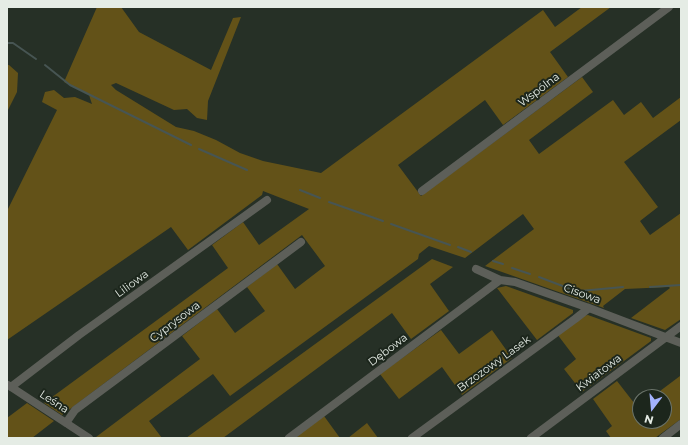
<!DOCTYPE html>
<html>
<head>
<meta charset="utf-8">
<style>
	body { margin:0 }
	#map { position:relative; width:688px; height:445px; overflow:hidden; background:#263026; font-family:Montserrat,sans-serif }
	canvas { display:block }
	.frame { position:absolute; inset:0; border:8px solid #e5ece5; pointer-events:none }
	.north { position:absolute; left:632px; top:389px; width:40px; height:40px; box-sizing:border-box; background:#1c261c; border:1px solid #6c756c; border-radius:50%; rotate:196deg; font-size:11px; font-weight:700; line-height:16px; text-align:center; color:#e5ece5 }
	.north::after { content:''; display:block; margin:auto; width:14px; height:18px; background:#a3b2fd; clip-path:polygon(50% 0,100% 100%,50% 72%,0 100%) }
</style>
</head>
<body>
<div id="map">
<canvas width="688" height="445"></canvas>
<div class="frame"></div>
<div class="north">N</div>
</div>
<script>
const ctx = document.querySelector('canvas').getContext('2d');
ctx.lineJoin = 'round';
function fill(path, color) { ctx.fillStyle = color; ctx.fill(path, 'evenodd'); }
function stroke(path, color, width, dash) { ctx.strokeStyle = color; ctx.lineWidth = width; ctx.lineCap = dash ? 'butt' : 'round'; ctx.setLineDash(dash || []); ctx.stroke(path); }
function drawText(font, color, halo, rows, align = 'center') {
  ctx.font = font + ' Montserrat,sans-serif'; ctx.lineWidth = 4; ctx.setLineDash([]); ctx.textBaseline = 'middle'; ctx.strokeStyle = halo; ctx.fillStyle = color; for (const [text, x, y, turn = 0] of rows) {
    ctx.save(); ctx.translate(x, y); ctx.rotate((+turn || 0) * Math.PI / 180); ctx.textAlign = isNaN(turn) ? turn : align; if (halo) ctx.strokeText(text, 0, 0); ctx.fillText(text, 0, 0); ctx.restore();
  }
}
const green = new Path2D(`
	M97 7H121L139 32 211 70 233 18 241 17 208 101 207 120 197 118 187 109 174 110 116 83 111 85 116 90 176 127 194 131 216 140 240 153 263 161 321 173 543 10 555 27 582 7H611L550 52 568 77 503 125 485 100 398 165 421 196 582 77 593 92 529 140 539 154 613 100 624 115 641 102 653 118 681 97V120L624 162 658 207 640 221 650 235 681 213V319L665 330 631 318 670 288 669 287 625 289 603 306 604 308 485 266 534 229 523 214 465 258 429 246 419 254 418 259 230 396 213 374 149 421 162 438H97L96 437 200 359 182 336 217 309 235 333 265 311 247 287 277 264 295 289 325 266 302 235 62 415 44 403 228 268 212 245 243 222 259 245 309 209 263 191 262 195 188 250 171 227 7 340V211L57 110 42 102 45 92 54 90 64 98 75 97 92 104 89 95 64 82Z
	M7 65H9L18 73 17 92 7 112Z
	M432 259 453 267 430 284 449 311 411 339 392 313 223 438H186Z
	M506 286 573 310V313L537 340 497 288Z
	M588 315 651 338V341L582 392 564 369 576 359 557 334 582 316Z
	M441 330 459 354 492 330 512 358 462 395 442 367 399 399 380 374Z
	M680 376 681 419 655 438H611L606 431 612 426 593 399 617 381 638 408 640 406V421H664V397H652Z
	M27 403 54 421 32 438H7V418Z
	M324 416 340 438H298L297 436Z
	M367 423 378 438H348Z`);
const stream = new Path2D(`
	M7 43H13L36 59
	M45 65 70 85 191 145
	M199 149 247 170
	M300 190 320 198
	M329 202 383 221
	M391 224 450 245
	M458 247 471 252
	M493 261 503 264
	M512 268 530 274
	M539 277 573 290
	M650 287 681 285
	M580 291 623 287`);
const minor = new Path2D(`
	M422 191 669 7
	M476 269 500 280 515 282 589 308 681 343
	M8 385 89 438
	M11 387 79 335 267 200
	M66 423 75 410 301 242
	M289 438 500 280
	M412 438 575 319 589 308
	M531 438 681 326
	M663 438 681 424`);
const streetNames = [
	["Wspólna",539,90,-37],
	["Liliowa",132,284,-36],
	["Cisowa",582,294,20],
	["Cyprysowa",175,322,-37],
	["Dębowa",388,350,-37],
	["Brzozowy Lasek",494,364,-36],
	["Kwiatowa",599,373,-37],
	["Leśna",54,402,33]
];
fill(green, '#635218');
stroke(stream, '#475553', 2);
stroke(minor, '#5d5f59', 8);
drawText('11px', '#e5ece5', '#1c261c', streetNames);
</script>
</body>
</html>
